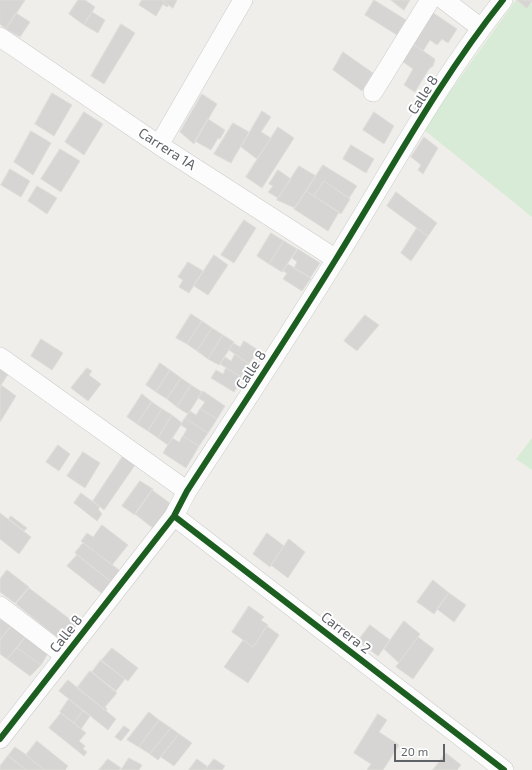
<!DOCTYPE html>
<html>
<head>
<meta charset="utf-8">
<style>
	body { margin:0 }
	#map { position:relative; width:532px; height:770px; overflow:hidden; background:#efeeea; font-family:"Exo 2",sans-serif }
	canvas { display:block }
	.scale { position:absolute; left:394px; top:744px; width:51px; height:18px; box-sizing:border-box; border:2px solid #5f6368; border-top:0; padding-left:5px; font-size:12px; line-height:14px; white-space:nowrap; color:#5f6368; -webkit-text-stroke:3px #fff; paint-order:stroke }
</style>
</head>
<body>
<div id="map">
<canvas width="532" height="770"></canvas>
<div class="scale">20 m</div>
</div>
<script>
const ctx = document.querySelector('canvas').getContext('2d');
ctx.lineJoin = 'round';
function fill(path, color) { ctx.fillStyle = color; ctx.fill(path, 'evenodd'); }
function stroke(path, color, width, dash) { ctx.strokeStyle = color; ctx.lineWidth = width; ctx.lineCap = dash ? 'butt' : 'round'; ctx.setLineDash(dash || []); ctx.stroke(path); }
function drawText(font, color, halo, rows, align = 'center') {
  ctx.font = font + ' "Exo 2",sans-serif'; ctx.lineWidth = 4; ctx.setLineDash([]); ctx.textBaseline = 'middle'; ctx.strokeStyle = halo; ctx.fillStyle = color; for (const [text, x, y, turn = 0] of rows) {
    ctx.save(); ctx.translate(x, y); ctx.rotate((+turn || 0) * Math.PI / 180); ctx.textAlign = isNaN(turn) ? turn : align; if (halo) ctx.strokeText(text, 0, 0); ctx.fillText(text, 0, 0); ctx.restore();
  }
}
const green = new Path2D(`
	M516 0H532V217L423 129Z
	M532 438V470L516 459Z`);
const building = new Path2D(`
	M0 0H25L6 29 0 24Z
	M78 0H85L95 7 84 25 69 14Z
	M142 0H162L169 5 167 7 163 4 156 16 139 5Z
	M162 0H177L173 8Z
	M374 0 406 20 397 35 365 15Z
	M391 0H410L404 10Z
	M517 0H532V1L527 8Z
	M429 10 457 29 448 43 442 39 437 45 430 40 423 51 410 42Z
	M92 12 105 20 98 33 84 25Z
	M16 13 30 22 20 37 6 29Z
	M121 24 135 33 104 84 91 76Z
	M410 42 435 59 433 66 429 69 415 92 404 85 413 69 399 59Z
	M343 52 373 73 362 91 333 70Z
	M52 93 72 105 54 136 35 124Z
	M202 94 217 104 194 144 180 132Z
	M262 111 271 117 261 132 271 138 257 159 241 147Z
	M84 112 103 124 84 155 65 142Z
	M374 112 394 126 384 144 363 130Z
	M208 119 225 130 220 139 218 138 211 150 195 141Z
	M233 123 249 132 231 163 214 154Z
	M278 127 294 138 262 188 246 177Z
	M31 131 51 143 33 175 14 162Z
	M424 137 438 148 423 174 418 170 421 165 411 157Z
	M351 145 374 159 366 173 343 159Z
	M60 149 80 161 61 192 41 179Z
	M323 165 357 186 349 198 324 181 314 196 306 191Z
	M299 166 316 176 295 208 277 200Z
	M10 169 30 181 21 197 1 185Z
	M278 170 291 179 278 198 268 192 273 186 269 184Z
	M324 181 350 199 341 214 314 196Z
	M37 186 57 198 47 214 28 201Z
	M306 191 339 212 328 231 294 209Z
	M396 192 437 223 428 236 387 206Z
	M244 220 256 228 234 263 221 255Z
	M417 228 428 236 411 261 401 253Z
	M271 233 284 241 269 264 257 256Z
	M284 241 297 249 282 272 269 264Z
	M298 249 320 263 310 278 294 268 297 262 292 258Z
	M214 255 228 265 208 295 194 286Z
	M188 262 203 271 189 293 179 287 183 280 178 277Z
	M288 264 311 278 302 291 283 279 287 273 283 271Z
	M191 314 202 321 187 344 176 338Z
	M365 315 379 325 357 351 344 341Z
	M202 321 212 328 197 351 187 344Z
	M212 328 223 335 208 359 197 351Z
	M223 335 234 342 219 365 208 359Z
	M41 339 63 353 52 370 31 356Z
	M244 341 258 350 249 364 229 350 233 343 240 347Z
	M235 354 249 364 241 377 220 364 225 357 231 361Z
	M160 363 170 370 156 392 146 385Z
	M0 366 9 373 1 385H0Z
	M87 368 92 371 89 375 101 384 88 401 71 388Z
	M226 368 243 378 234 392 211 378 216 370 223 374Z
	M170 370 181 378 167 399 156 392Z
	M181 378 191 385 177 407 167 399Z
	M1 385 16 396 0 422V388Z
	M191 385 202 392 188 414 177 407Z
	M203 391 225 406 217 419 200 409 205 402 198 398Z
	M142 394 152 402 137 424 127 417Z
	M152 402 162 409 148 431 137 424Z
	M162 409 172 415 158 438 148 431Z
	M200 409 217 419 208 433 185 418 190 411 196 415Z
	M172 415 182 423 168 445 158 438Z
	M185 418 208 433 199 446 183 436 187 429 181 425Z
	M183 436 199 446 186 468 163 453 172 438 179 442Z
	M58 445 70 454 59 471 46 462Z
	M83 452 100 463 85 488 67 476Z
	M123 456 135 465 104 510 93 501Z
	M140 481 153 489 135 515 122 506Z
	M152 490 171 504 154 529 135 514Z
	M81 493 100 507 98 509 102 514 97 521 74 503Z
	M0 513 31 537 19 554 0 539Z
	M11 516 27 528 24 531 9 519Z
	M102 525 128 545 112 565 81 541 87 533 93 537Z
	M267 533 284 546 270 567 253 554Z
	M289 539 305 552 288 578 271 565Z
	M83 543 123 573 114 584 75 553Z
	M77 555 114 584 105 596 67 566Z
	M7 570 29 587 15 603 0 592V579Z
	M433 580 449 593 434 614 417 602Z
	M29 588 80 627 72 637 63 630 57 637 16 604Z
	M449 593 466 605 454 622 437 609Z
	M249 606 264 617 261 620 268 625 253 647 232 632Z
	M0 619 11 626 0 640Z
	M404 621 420 634 399 663 384 649Z
	M14 623 27 635 7 659 0 654V640Z
	M370 625 390 640 378 656 358 641Z
	M267 626 279 635 248 683 224 667 243 640 253 647Z
	M27 635 50 650 41 665 17 648Z
	M418 637 434 649 413 679 396 667Z
	M17 648 41 665 30 676 7 659Z
	M112 648 138 668 128 681 101 661Z
	M101 660 125 679 116 691 92 672Z
	M90 671 117 693 105 707 107 709 106 711 77 688Z
	M68 680 116 719 108 730 59 691Z
	M69 699 83 711 74 723 60 712Z
	M83 711 90 716 81 729 74 723Z
	M149 712 159 720 139 747 127 740Z
	M61 713 86 733 79 741 85 746 83 749 87 752 84 756 49 728Z
	M378 714 387 720 379 732 399 745 383 770H367L371 764 354 753Z
	M159 720 171 728 150 754 139 747Z
	M124 726 130 730 121 741 115 737Z
	M171 728 179 734 158 760 150 754Z
	M179 734 192 743 174 766 161 757Z
	M37 741 68 766 65 770H44L26 755Z
	M15 747 25 754 44 770H26L8 756Z
	M446 753 461 765 457 770H433Z
	M8 756 19 764 26 770H0V766Z
	M129 758 142 765 139 770H121Z
	M108 759 121 768 119 770H99Z
	M197 759 208 767 205 770H189Z
	M214 759 225 766 222 770H205Z`);
const minor = new Path2D(`
	M444 0 481 28
	M0 37 159 145 336 259
	M373 92 430 0
	M159 145 243 0
	M0 357 187 491
	M174 516 504 770
	M0 606 64 655
	M0 739 174 516 187 491C237 414 288 337 336 259 390 172 439 80 503 0`);
const cycleway = new Path2D(`
	M174 516 504 770
	M0 739 174 516 187 491C237 414 288 337 336 259 390 172 439 80 503 0`);
const streetNames = [
	["Calle 8",423,95,-57],
	["Carrera 1A",167,149,33],
	["Calle 8",251,370,-57],
	["Carrera 2",346,633,38],
	["Calle 8",66,634,-52]
];
fill(green, '#d8ebd6');
fill(building, '#d6d5d3');
stroke(building, '#deddd9', 1);
stroke(minor, '#cbcccc', 20);
stroke(minor, '#fdfcfc', 19);
stroke(cycleway, '#1b5e20', 6);
drawText('14px', '#5f6368', '#fff', streetNames);
</script>
</body>
</html>
